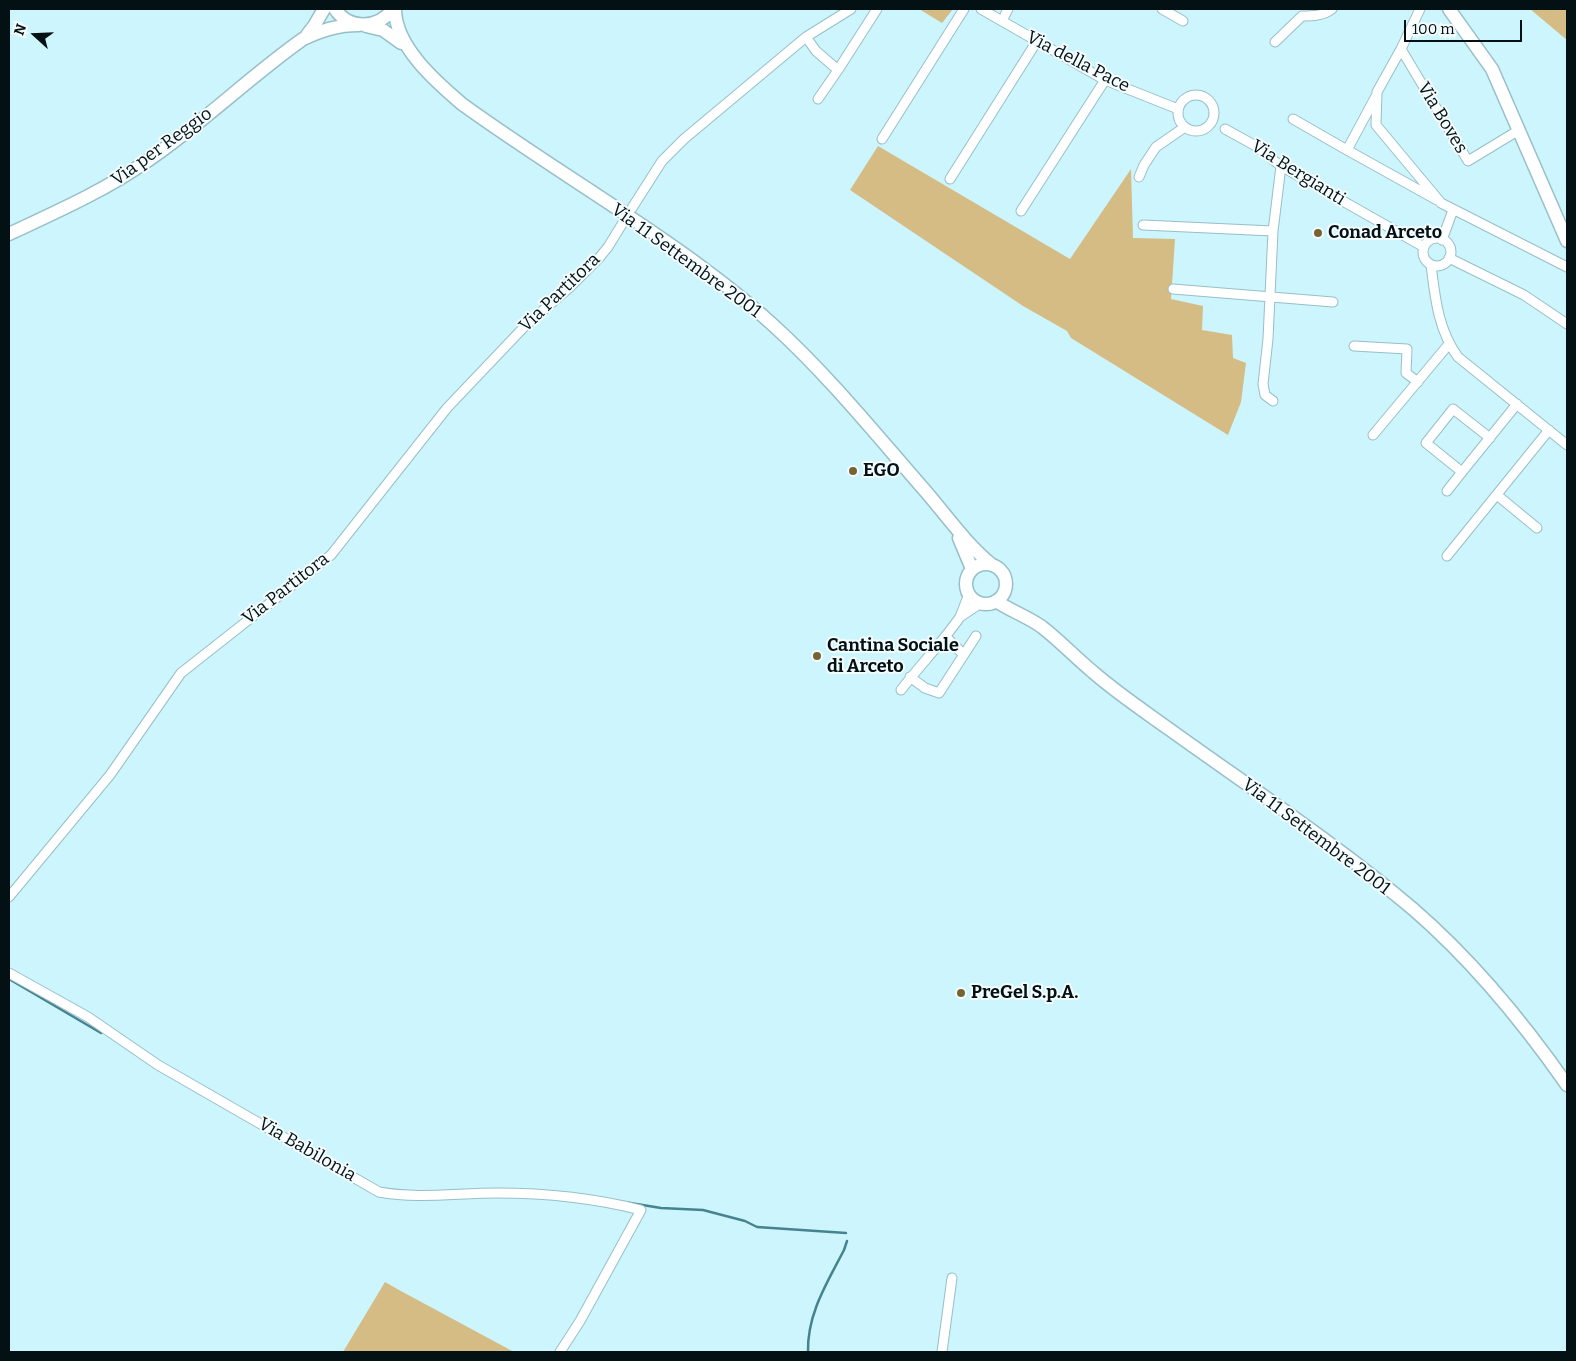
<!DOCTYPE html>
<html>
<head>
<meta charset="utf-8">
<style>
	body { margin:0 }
	#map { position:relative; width:1576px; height:1361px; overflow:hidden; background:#ccf5fe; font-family:Bitter,serif }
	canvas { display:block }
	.frame { position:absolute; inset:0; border:10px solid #041114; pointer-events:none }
	.north { position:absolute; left:10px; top:10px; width:50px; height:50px; -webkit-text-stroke:4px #f4fcfd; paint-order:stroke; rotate:290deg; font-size:14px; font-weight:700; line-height:20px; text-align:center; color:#041114 }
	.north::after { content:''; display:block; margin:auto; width:18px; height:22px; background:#041114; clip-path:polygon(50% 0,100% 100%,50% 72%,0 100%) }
	.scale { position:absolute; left:1404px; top:20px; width:118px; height:22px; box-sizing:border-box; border:2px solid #041114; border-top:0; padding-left:6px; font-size:15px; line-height:18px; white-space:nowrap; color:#041114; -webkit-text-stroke:4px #f4fcfd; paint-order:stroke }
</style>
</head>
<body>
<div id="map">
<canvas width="1576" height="1361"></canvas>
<div class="frame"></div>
<div class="north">N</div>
<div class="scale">100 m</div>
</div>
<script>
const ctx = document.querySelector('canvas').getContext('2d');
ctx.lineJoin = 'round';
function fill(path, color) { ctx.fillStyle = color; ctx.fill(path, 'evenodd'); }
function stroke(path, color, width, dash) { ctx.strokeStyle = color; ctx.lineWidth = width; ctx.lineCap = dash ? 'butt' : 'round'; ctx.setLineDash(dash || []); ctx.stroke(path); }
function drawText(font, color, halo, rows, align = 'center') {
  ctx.font = font + ' Bitter,serif'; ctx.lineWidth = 4; ctx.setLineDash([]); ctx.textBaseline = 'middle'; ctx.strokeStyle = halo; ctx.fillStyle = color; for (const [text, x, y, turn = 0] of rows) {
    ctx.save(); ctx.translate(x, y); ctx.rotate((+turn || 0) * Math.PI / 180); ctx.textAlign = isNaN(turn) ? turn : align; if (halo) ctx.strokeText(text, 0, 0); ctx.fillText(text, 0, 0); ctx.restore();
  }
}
const green = new Path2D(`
	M919 9H953L942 23Z
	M1530 9H1567V40Z
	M878 146 1070 259 1131 169 1133 238 1175 239 1171 299 1203 306 1202 330 1232 335 1233 358 1246 363 1241 402 1228 435 1071 338 1067 331 1023 306 850 190Z
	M385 1282 399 1290 514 1352H343Z`);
const stream = new Path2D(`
	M9 979 101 1033
	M624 1202 661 1208 703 1210 745 1221 757 1227 846 1233
	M808 1352C807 1314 827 1283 844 1250L847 1241`);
const street = new Path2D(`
	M981 9 1105 80 1178 109
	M1162 9 1183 21
	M1420 9 1401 49 1377 92 1376 125 1441 203 1567 267
	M1002 21 1008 9
	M806 37 816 51 838 70 818 99
	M1275 42 1302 16C1312 16 1323 16 1332 9
	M1401 49 1468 161 1519 130
	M838 70 877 9
	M1178 113a18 18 0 1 1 36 0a18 18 0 1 1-36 0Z
	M1376 96 1347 150 1437 200
	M1293 119 1347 150
	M1225 129 1254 145 1281 166 1424 247
	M882 139 964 9
	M1139 177 1144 165 1156 147 1185 127
	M950 179 1037 41
	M632 208 662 161 684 139 806 37 851 9
	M1021 211 1105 80
	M1143 225 1273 231
	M1423 252a14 14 0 1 1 28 0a14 14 0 1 1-28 0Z
	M1442 240 1453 210
	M1449 258 1524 295 1567 324
	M1431 265C1435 297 1438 330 1458 357L1567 445
	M1173 289 1333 302
	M1354 346 1407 349 1406 373 1418 382
	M1273 401 1265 395 1263 384 1268 339 1273 231 1281 166
	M1373 435 1449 344
	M1490 438 1453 409 1426 443 1462 472 1517 404
	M1447 491 1462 472
	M1497 495 1537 528
	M1447 556 1549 430
	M969 594 960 617 981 603
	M946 637 963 654
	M910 677 925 688 939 693 976 636
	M901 690C920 665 942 643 960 617
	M9 897 110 775 181 673 331 555 447 408 525 326 570 287 599 258 608 247 627 216
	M9 973 88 1017 158 1065 379 1192C418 1199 457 1193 497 1193 545 1193 594 1198 641 1210L580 1321 560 1352
	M942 1352 952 1278`);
const secondary = new Path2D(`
	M335 9C349 30 378 29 393 9
	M395 9C395 46 435 81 462 104 564 178 678 240 773 325 826 373 874 432 921 486 945 513 964 542 992 565
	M1449 9 1492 69 1567 241
	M366 26 383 30 401 43
	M307 35 314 26 324 9
	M9 234C56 212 104 191 147 161 202 124 249 77 303 39 322 30 338 25 359 25
	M959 538 972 569
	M966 584a20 20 0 1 1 40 0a20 20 0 1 1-40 0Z
	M996 601C1011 611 1028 617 1042 627 1060 641 1076 658 1093 672 1117 693 1144 711 1169 729 1251 788 1336 844 1413 909 1472 960 1523 1022 1567 1085`);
const markers = [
	[1318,233,5,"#776332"],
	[853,471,5,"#776332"],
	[817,656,5,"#776332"],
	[961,993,5,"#776332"]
];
const streetNames = [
	["Via della Pace",1078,62,27],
	["Via Boves",1442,118,59],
	["Via per Reggio",162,147,-36],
	["Via Bergianti",1298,173,32],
	["Via 11 Settembre 2001",686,261,36],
	["Via Partitora",560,293,-44],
	["Via Partitora",286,589,-38],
	["Via 11 Settembre 2001",1316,837,37],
	["Via Babilonia",307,1150,30]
];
const poiNames = [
	["Conad Arceto",1328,233],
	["EGO",863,471],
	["Cantina Sociale",827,646],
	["di Arceto",827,667],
	["PreGel S.p.A.",971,993]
];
fill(green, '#d4bc84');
stroke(stream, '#46838f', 2.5);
stroke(street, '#97bfc7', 11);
stroke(secondary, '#97bfc7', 15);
stroke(street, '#fff', 9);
stroke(secondary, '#fff', 12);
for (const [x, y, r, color] of markers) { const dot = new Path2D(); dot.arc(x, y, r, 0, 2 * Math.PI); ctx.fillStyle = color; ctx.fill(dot); stroke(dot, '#f4fcfd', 2); }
drawText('18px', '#041114', '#f4fcfd', streetNames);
drawText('bold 18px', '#041114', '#f4fcfd', poiNames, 'left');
</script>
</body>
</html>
